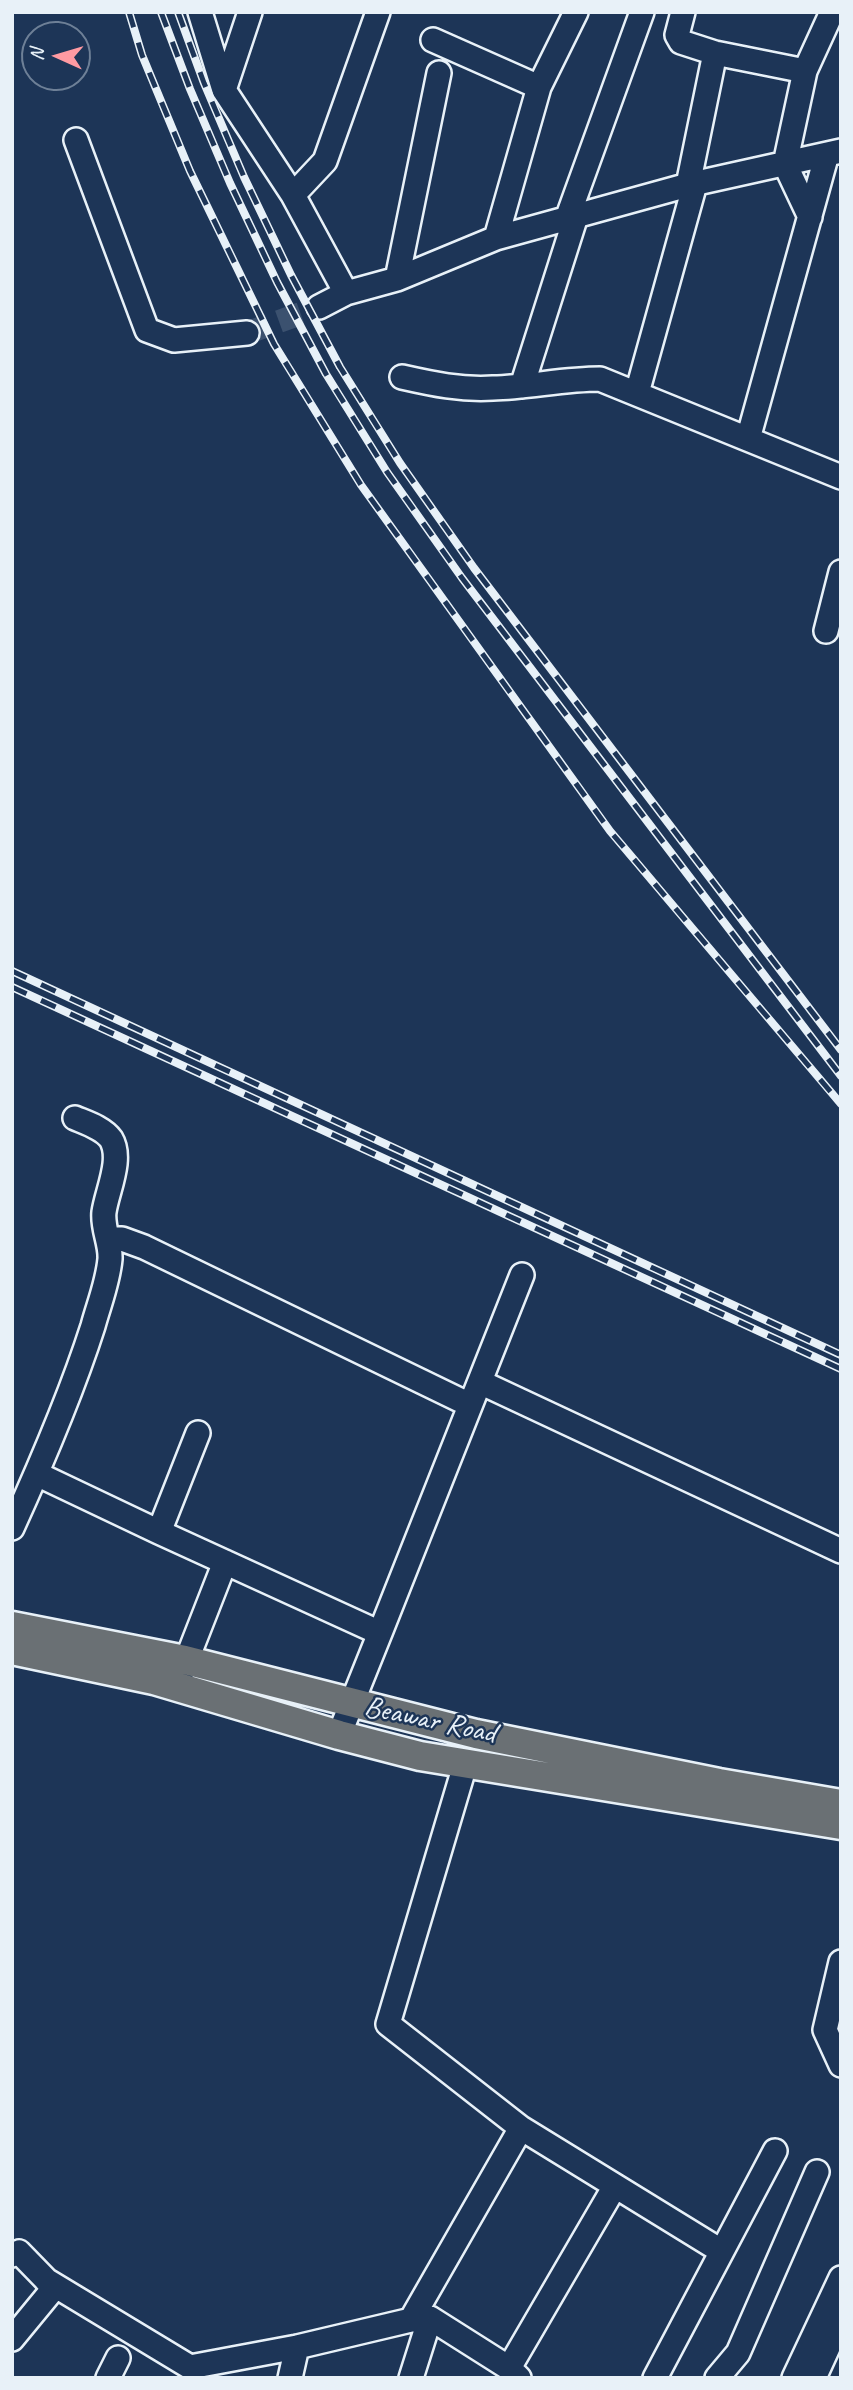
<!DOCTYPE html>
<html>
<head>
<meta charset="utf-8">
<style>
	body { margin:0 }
	#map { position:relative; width:853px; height:2390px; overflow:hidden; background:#1d3557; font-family:Caveat,sans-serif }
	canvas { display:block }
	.frame { position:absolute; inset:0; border:14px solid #e8f1f8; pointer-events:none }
	.north { position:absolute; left:21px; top:21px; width:70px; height:70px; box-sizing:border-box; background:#1d3557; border:2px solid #6e8097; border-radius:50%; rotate:274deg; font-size:19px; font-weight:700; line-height:28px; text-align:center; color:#e8f1f8 }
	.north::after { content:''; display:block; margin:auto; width:24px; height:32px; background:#ff9aa2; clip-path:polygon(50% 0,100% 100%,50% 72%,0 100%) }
</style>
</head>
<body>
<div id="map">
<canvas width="853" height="2390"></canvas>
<div class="frame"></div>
<div class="north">N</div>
</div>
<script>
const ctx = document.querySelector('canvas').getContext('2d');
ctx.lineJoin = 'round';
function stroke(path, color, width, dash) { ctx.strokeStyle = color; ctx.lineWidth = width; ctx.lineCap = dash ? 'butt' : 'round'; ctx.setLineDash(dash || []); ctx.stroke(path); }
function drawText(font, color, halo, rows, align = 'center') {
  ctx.font = font + ' Caveat,sans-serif'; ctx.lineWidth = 5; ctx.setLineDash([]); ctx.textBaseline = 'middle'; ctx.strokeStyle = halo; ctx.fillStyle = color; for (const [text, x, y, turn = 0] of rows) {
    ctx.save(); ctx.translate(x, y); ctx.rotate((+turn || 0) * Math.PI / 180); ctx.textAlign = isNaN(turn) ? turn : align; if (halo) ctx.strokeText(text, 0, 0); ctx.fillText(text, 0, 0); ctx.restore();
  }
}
const minorTunnel = new Path2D(`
	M247 333 319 307`);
const minor = new Path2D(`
	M200 12 224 90 293 195 346 293 397 279 496 238 688 185 841 151
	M683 12 677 35 681 42 715 53 805 71
	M433 40 539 87
	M224 90 250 12
	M76 140 147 330 174 340 247 333
	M688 185 715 53
	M293 195 325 161 378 12
	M810 217 785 164 805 71 832 12
	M567 219 642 12
	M496 238 539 87 576 12
	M397 279 439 73
	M319 307 346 293
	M402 377C433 384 461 390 493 388 529 387 564 379 600 379L841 477
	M522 386 576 216
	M637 393 695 184
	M748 439 827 154
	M826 631 841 572
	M108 1239H122L144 1247 470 1405
	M480 1382 841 1551
	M37 1474 159 1532 380 1633 339 1735
	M12 1528C42 1462 71 1395 93 1326 99 1304 108 1282 110 1259 111 1243 102 1228 104 1212 107 1191 123 1159 111 1139 103 1128 87 1123 75 1118
	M159 1532 198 1433
	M380 1633 522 1275
	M180 1677 225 1562
	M465 1765 388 2024 521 2128 721 2251
	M841 1962 825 2030 841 2065
	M12 2255 19 2252 54 2288 12 2339
	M46 2280 190 2367 297 2347 411 2320 430 2318 509 2368 519 2378
	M411 2320 521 2128
	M509 2368 615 2186
	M108 2378 118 2358
	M290 2378 297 2347
	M411 2378 430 2318
	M655 2378 775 2151
	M717 2378 738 2353 817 2172
	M794 2378 841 2278
	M814 2378 841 2319`);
const major = new Path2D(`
	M12 1626 185 1660 476 1734 719 1783 841 1804
	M12 1650 154 1680 339 1735 420 1756 841 1825`);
const rail = new Path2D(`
	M129 12 142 55 190 171 274 344 361 485 610 831 841 1104
	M161 12 190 89 230 183 277 282 326 374 387 472 462 578 841 1076
	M178 12 204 83 244 177 291 275 340 367 400 463 474 568 841 1050
	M12 971 841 1355
	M12 987 841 1369`);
const streetNames = [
	["Beawar Road",430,1721,12]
];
stroke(minorTunnel, '#3b516f', 23, [23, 11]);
stroke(minor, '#e8f1f8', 28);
stroke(major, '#e8f1f8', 33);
stroke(minor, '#1d3557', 23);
stroke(major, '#6a7074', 28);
stroke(rail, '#e8f1f8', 8);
stroke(rail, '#1d3557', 5, [16]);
drawText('30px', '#e8f1f8', '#1d3557', streetNames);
</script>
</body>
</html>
